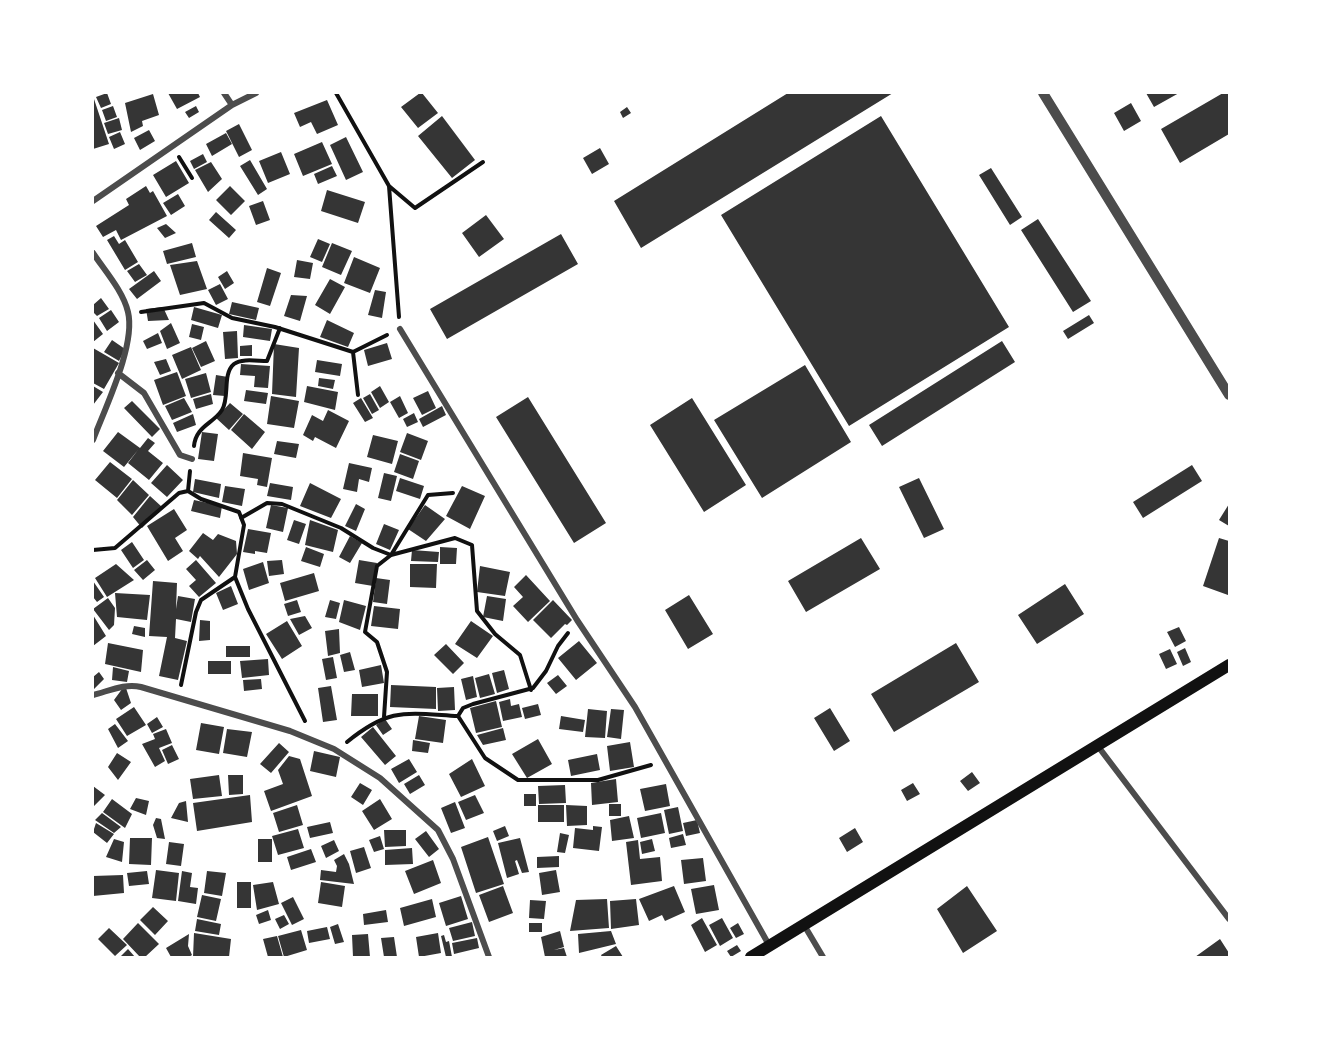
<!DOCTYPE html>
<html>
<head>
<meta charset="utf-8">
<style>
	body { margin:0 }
	#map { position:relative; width:1322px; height:1050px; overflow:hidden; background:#fff; font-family:Barlow,sans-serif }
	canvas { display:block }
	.frame { position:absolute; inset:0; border:94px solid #fff; pointer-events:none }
</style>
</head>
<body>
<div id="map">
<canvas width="1322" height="1050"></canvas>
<div class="frame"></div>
</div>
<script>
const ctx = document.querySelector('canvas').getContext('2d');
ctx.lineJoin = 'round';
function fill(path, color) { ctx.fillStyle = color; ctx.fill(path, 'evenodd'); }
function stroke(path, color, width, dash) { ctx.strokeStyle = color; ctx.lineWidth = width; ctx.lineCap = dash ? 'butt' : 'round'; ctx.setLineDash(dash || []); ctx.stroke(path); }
const building = new Path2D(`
	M107 93 111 104 101 108 96 97Z
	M168 93H198L200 97 177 109Z
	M420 93H422L438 113 418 128 401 107Z
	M788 93H893L641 248 614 201Z
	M1146 93H1179L1154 107Z
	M1223 93H1229V134L1180 163 1161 129Z
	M153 94 159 115 142 121 143 126 131 132 125 103Z
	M93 96 109 144 93 149Z
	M327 100 338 125 317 134 311 122 300 127 294 113Z
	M1131 103 1141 121 1124 131 1114 113Z
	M113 106 117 117 106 121 102 110Z
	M196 106 199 112 189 118 185 112Z
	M627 107 631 113 623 118 620 112Z
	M442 116 475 160 452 178 418 136Z
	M881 116 1009 327 849 426 721 215Z
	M119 118 122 130 108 134 104 123Z
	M239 124 252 150 239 157 226 131Z
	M149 130 155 141 140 150 134 138Z
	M120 132 125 144 114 149 109 137Z
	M226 133 232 144 212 156 206 144Z
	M346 137 363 172 346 180 330 145Z
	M322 142 332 164 303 176 294 154Z
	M600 148 609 164 592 174 583 158Z
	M281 152 290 174 268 183 259 161Z
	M203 154 207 162 194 169 190 161Z
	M250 160 267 189 258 195 240 166Z
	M176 161 189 183 166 197 153 175Z
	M211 162 222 179 208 192 195 170Z
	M332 166 337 176 318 184 314 174Z
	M991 168 1022 217 1010 225 979 175Z
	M146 186 150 193 153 191 167 216 121 240 116 230 103 237 96 226 129 205 126 199Z
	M230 186 245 201 231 215 216 200Z
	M327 190 365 202 358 223 321 211Z
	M178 194 185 206 171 215 163 203Z
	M263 201 270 220 256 225 249 206Z
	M216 212 236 230 229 238 209 220Z
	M486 215 504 239 479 257 462 233Z
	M1038 219 1091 301 1073 312 1021 230Z
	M166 224 176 233 165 238 157 228Z
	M561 234 578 264 447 339 430 309Z
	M114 236 119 244 125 240 138 262 125 270 107 240Z
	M318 239 330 244 322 262 310 257Z
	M192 243 196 257 167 264 163 251Z
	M332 243 352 251 341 275 322 267Z
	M354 257 380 268 370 293 344 283Z
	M297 260 313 263 310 279 294 277Z
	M197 261 207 289 180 295 170 265Z
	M139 264 147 275 135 282 127 271Z
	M267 268 281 273 270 306 257 302Z
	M154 271 161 281 137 299 129 289Z
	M227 271 234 283 225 289 218 277Z
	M330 279 345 287 330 314 315 305Z
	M220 284 228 299 216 305 208 290Z
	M375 290 386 292 382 318 368 315Z
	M291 295 307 296 300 321 284 316Z
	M101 298 109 309 97 316 93 312V305Z
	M232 302 259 308 256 320 229 314Z
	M163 307 169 320 148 321 146 309Z
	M194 307 222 315 218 328 191 320Z
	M111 310 119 322 107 331 99 318Z
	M1089 315 1094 323 1068 339 1063 331Z
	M93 320 103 334 93 342Z
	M327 320 354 333 348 347 320 337Z
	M171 323 180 343 167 349 160 331Z
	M192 324 204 327 201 340 189 337Z
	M244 325 272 329 270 341 243 337Z
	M237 331 238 358 225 359 223 332Z
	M158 333 162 343 147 349 143 341Z
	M112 340 125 349 119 361 104 352Z
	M206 341 215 361 201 367 192 348Z
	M1002 341 1015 362 882 446 869 425Z
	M387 343 392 359 368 366 364 350Z
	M274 344 299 348 296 397 272 394Z
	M252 345V356H240V346Z
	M191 347 201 370 182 379 172 355Z
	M93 348 119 363 104 389 93 383Z
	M166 359 171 371 160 375 154 362Z
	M317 360 342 364 340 376 315 372Z
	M241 364 270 366 268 388 254 387 255 376 240 375Z
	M805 365 851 442 762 498 714 420Z
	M177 372 186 396 163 405 154 380Z
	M206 373 211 392 191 398 185 379Z
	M216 375 228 377 225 396 213 395Z
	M319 378 335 380 333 389 318 386Z
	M93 386 103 392 93 405Z
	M307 386 338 392 335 410 304 402Z
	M380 386 389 402 380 408 371 392Z
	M246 390 268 393 266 404 244 401Z
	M428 391 436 408 422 415 413 398Z
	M211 394 213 404 196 409 193 399Z
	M370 394 379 410 372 414 363 398Z
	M271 396 299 401 294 428 267 424Z
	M400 396 408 413 399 418 390 402Z
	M528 397 606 523 574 543 496 417Z
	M184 398 192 412 172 420 165 406Z
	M361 398 373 418 365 422 353 403Z
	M692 398 746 485 704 512 650 425Z
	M132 401 160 429 152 437 124 408Z
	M230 403 243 414 229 430 216 418Z
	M442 406 446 415 423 427 419 419Z
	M328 410 349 421 336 448 315 437 313 441 303 435 312 415 323 421Z
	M414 413 418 422 407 427 403 419Z
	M193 414 196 425 177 432 173 423Z
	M244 414 265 432 252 449 231 430Z
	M118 432 140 448 148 438 155 443 148 451 163 463 149 480 128 463 138 450 124 467 103 451Z
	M202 432 218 434 214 461 198 459Z
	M407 433 428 441 421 460 400 452Z
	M373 435 398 441 392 464 367 457Z
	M277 441 299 444 296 458 274 454Z
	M243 453 272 458 267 487 257 485 258 479 240 476Z
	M400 454 419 461 413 479 394 472Z
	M110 462 132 479 117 498 95 480Z
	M349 463 372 468 369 482 359 479 357 492 343 489Z
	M167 465 183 480 167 497 151 483Z
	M1192 465 1202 481 1143 518 1133 502Z
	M384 473 397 476 391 501 378 498Z
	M400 478 424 486 420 499 396 491Z
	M919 478 944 529 924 538 899 487Z
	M195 479 221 484 219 498 193 492Z
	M133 480 149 495 132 515 117 500Z
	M270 483 293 487 291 500 267 496Z
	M310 483 341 499 331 518 300 506Z
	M225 486 245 489 242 506 222 502Z
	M462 486 485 496 470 529 446 516Z
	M150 496 162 507 142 528 133 517Z
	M194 500 222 506 220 518 191 511Z
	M356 504 365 509 356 531 345 526Z
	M1229 504V526L1219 520Z
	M271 505 288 508 283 532 266 528Z
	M425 505 445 519 426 541 408 529Z
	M174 509 187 530 175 538 183 551 168 561 147 526Z
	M294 520 306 524 299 544 287 540Z
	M310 520 338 530 333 552 305 545Z
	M384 524 399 530 390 550 376 544Z
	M248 529 271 533 267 553 255 551V554L243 552Z
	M203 533 213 540 218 534 236 541 237 554 219 577 200 556 198 559 189 551Z
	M350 536 362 543 350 563 339 557Z
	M861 538 880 569 806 612 788 581Z
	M1219 538 1229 541 1228 595 1203 586Z
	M132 542 144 560 133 568 121 550Z
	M306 547 324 554 320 567 301 561Z
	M440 547 457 548 456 564H440Z
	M412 550 439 552 438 562 411 561Z
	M147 560 155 570 143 580 134 570Z
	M196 560 216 583 199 597 189 586 196 580 186 569Z
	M282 560 284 574 269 576 267 561Z
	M359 560 377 563 373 586 355 583Z
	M263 562 269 583 249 590 243 569Z
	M116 564 134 580 107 597 95 578Z
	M410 564H437L436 588 410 587Z
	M480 566 510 572 505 596 477 592Z
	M314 573 319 591 285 601 280 583Z
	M526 575 550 601 528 622 513 606 523 597 514 587Z
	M376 578 390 580 387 604 373 602Z
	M93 581 104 597 97 602 93 597Z
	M153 581 177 583 176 609 178 596 195 599 191 622 176 619 175 638 187 641 178 680 159 676 167 637 149 636Z
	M1065 584 1084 614 1037 644 1018 615Z
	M231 586 238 604 223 610 216 593Z
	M115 593 150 595 147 620 117 617Z
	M689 595 713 634 688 649 665 610Z
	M487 596 506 599 503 621 483 617Z
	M108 598 115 608 114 625 109 630 93 609Z
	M297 600 301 612 288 616 284 604Z
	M330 600 340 603 336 619 325 617Z
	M344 600 366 606 360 630 339 622Z
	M553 600 572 620 567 625 565 624 551 638 533 620Z
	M374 606 400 609 398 629 371 626Z
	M93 615 106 636 93 646Z
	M305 616 312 628 299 635 290 619Z
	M200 620 210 621V640L199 641Z
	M287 621 302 646 282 659 266 634Z
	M471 621 493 636 477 658 455 644Z
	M134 626 145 628V637L132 634Z
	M1179 627 1186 641 1175 647 1167 632Z
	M339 629 340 653 328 656 325 631Z
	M579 641 597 663 576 680 558 658Z
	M108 643 143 650 141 672 105 664Z
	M956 643 979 682 894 732 871 694Z
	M446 644 464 663 453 674 434 655Z
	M226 646H250V657H226Z
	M1185 648 1191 662 1183 666 1177 652Z
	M1170 649 1177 664 1166 669 1159 654Z
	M350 652 355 670 344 672 340 655Z
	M333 657 337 678 326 680 322 659Z
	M268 659 269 675 242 678 240 661Z
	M208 661H231V674H208Z
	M381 665 384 683 362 687 359 670Z
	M113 667 129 671 127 682 112 680Z
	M504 670 509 689 497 693 492 673Z
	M99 672 104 679 93 690V677Z
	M489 674 495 694 480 698 475 678Z
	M558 675 567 686 556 694 547 683Z
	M473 676 477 697 466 700 461 679Z
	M261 679 262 689 244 691 243 680Z
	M125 685 131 703 121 710 114 700Z
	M391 685 436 687V709L390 707Z
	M331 686 337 720 323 722 318 688Z
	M454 687 455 710 438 711 437 688Z
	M352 694H378V716H351Z
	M510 699 511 706 519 704 522 717 503 721 499 702Z
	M496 701 502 727 476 733 470 708Z
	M538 704 541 715 525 719 522 708Z
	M134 707 146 725 127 736 116 719Z
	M830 708 850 741 834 751 814 718Z
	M588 709 607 711 605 738 585 737Z
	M611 709 624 710 621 739 607 737Z
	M419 716 446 720 443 743 415 739Z
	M561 716 585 720 583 732 559 729Z
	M157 717 163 727 152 733 147 724Z
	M385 719 392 729 383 735 376 725Z
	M201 723 224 727 219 754 196 750Z
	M115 724 128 741 118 748 108 729Z
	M373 727 396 756 385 765 361 737Z
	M503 728 506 740 483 745 477 735Z
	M166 729 172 743 159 748 165 761 155 767 142 744 155 739 153 734Z
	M227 729 252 732 247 757 223 753Z
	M538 739 552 764 527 778 512 754Z
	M413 740 430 743 428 753 412 751Z
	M630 742 634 767 610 771 607 746Z
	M279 743 289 752 271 773 260 764Z
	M172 745 179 759 168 764 162 750Z
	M314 751 340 757 336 777 310 771Z
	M117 753 131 762 118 780 108 767Z
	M597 754 600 770 571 776 568 760Z
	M289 756 300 759 312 796 271 811 264 791 283 784 278 770Z
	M409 759 417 772 399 783 391 769Z
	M472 759 485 786 461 797 449 774Z
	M972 772 980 783 968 791 960 781Z
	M219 775 222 796 193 799 190 779Z
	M228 775H243V794L229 795Z
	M419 775 425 785 410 794 404 784Z
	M616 779 618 802 592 805 591 783Z
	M360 783 372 790 363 805 351 797Z
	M913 783 920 794 907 801 901 790Z
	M666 784 670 806 645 811 640 789Z
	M565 785 566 803 539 804 538 786Z
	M93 786 105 795 93 807Z
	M524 794H536V806H524Z
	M250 795 252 822 197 831 193 803Z
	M475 795 484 813 466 820 458 802Z
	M136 798 149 801 146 815 130 809Z
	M112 799 132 814 125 828 103 812Z
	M380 799 392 819 374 830 362 811Z
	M186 801 188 822 171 818 179 803Z
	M455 802 465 828 451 833 441 808Z
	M609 804H621V816H609Z
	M297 805 303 825 279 832 273 813Z
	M538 805H564V822H538Z
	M566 805 587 806V825L567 826Z
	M678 807 683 831 669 834 664 810Z
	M102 813 121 827 114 833 95 820Z
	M661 813 665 833 641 838 637 818Z
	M629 816 634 838 612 841 610 820Z
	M156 818 161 819 165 839 157 838 153 825Z
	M697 820 700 833 686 836 683 823Z
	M330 822 333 833 310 838 307 827Z
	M96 823 114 834 107 843 93 832Z
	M505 826 509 836 497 841 493 831Z
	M593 826 602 827 599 851 573 848 575 828 593 830Z
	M855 828 863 842 847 852 839 838Z
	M298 829 304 848 278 855 272 836Z
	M384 830H406V846L385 847Z
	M426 831 439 849 429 857 415 839Z
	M560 833 569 835 565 853 557 852Z
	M683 834 686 845 671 848 669 838Z
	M380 836 384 849 374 852 369 840Z
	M488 837 504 884 476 893 461 847Z
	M130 838H152L151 865 129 864Z
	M520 838 529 872 522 873 517 860 515 861 519 874 507 878 498 843Z
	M114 839 124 842 122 862 106 857Z
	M258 839H272V862H258Z
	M652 839 655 851 642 854 640 842Z
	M334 840 339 851 326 858 321 846Z
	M638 840 640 859 660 857 662 881 631 885 626 842Z
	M169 842 184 844 181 866 166 864Z
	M364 847 371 868 356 873 350 851Z
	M412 848 413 864 385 865V850Z
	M311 849 316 862 291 870 287 857Z
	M344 854 349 864 354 884 320 880 321 870 336 872 337 866 334 860Z
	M559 856V867L537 868V857Z
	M703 858 706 881 684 884 681 860Z
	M433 860 441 883 414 894 405 871Z
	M156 870 179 873 176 901 152 898Z
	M556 870 560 892 542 895 539 873Z
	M147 871 149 884 129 886 127 873Z
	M182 871 192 873 190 887 198 888 196 904 178 901Z
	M207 871 226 873 222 896 204 893Z
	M123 875 124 893 93 896V876Z
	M237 882H251V908H237Z
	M273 882 279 904 257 910 253 885Z
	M321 882 345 886 342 907 318 903Z
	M714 885 719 910 696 914 691 889Z
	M503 886 513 913 489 922 479 895Z
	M674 886 685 912 665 921 662 915 649 921 639 899Z
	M967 886 997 931 963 953 937 909Z
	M202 895 221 899 216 921 197 917Z
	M461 896 468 919 446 926 439 903Z
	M293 897 304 919 292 925 281 903Z
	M432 899 436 917 404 926 400 908Z
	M607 899 609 928 570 931 576 900Z
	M636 899 639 925 611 929 610 901Z
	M530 900 546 901 544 919 529 918Z
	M153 907 168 921 155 935 140 920Z
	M268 910 271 920 259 924 256 915Z
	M386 910 388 922 364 925 363 914Z
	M284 915 289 924 280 929 275 919Z
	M702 918 717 945 705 952 691 925Z
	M722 918 733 938 720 946 709 925Z
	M197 919 221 924 219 935 195 931Z
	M472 922 475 936 453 941 449 928Z
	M138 923 159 944 145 957H140L123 939Z
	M529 923H542V932H529Z
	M738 923 744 934 736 938 730 928Z
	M338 924 344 942 335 944 330 927Z
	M327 927 330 939 309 943 307 931Z
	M109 928 127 945 115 956 98 939Z
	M301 930 307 950 284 957 278 936Z
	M560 931 564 947 554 950 564 948 567 957H545L541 937Z
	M611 931 616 944 579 953 578 934Z
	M194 933 231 939 229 957H193Z
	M438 933 441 953 419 957 416 937Z
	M189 934 188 946 192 955 189 957H171L166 948Z
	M368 934 370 957H353L352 935Z
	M444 935 446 942 449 941 452 957H446L441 936Z
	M277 936 283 957H268L263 939Z
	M394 937 397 957H384L381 938Z
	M477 938 479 948 454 954 452 943Z
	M1220 939 1229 953V957H1195Z
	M737 945 741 951 731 957 727 951Z
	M616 946 623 957H602L601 955Z
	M128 949 135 957H120Z`);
const path = new Path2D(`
	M336 93 389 186 399 317
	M179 157 192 178
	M389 186 415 208 483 162
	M141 312 204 303 232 318 275 327 353 352 358 395
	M353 352 387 335
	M194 446C196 426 213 424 222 410 230 397 222 374 234 364 242 358 257 361 267 361L280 328
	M188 491 190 471
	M241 518 267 503 282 504 341 528 373 548 391 555 455 538 472 545 477 611 495 634 520 655 531 690
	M93 550 115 548 179 493 188 491 201 499 239 512 244 525 235 577 248 609 305 721
	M181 685 196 612 201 600 235 577
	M458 716 485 758 518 780H598L651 765
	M384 717 387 672 377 642 365 632 377 566 391 555 428 495 453 493
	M347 742C390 707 406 713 458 716L463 708 473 704 533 688 546 671 558 646 568 633`);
const minor = new Path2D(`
	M224 93 232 105
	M93 201 232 105 256 93
	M93 253C105 271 123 291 128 312 136 345 105 408 93 440
	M400 329 577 620 635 707 769 945
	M118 373 144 393 180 455 192 459
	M93 695C109 691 125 683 141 687L290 731 334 749 380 778 438 830 453 859 489 957
	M1097 745 1229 919
	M804 925 823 957`);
const tertiary = new Path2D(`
	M1043 93 1229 395`);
const secondary = new Path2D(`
	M751 957 1229 665`);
fill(building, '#353535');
stroke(path, '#111', 4);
stroke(minor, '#4c4c4c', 6);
stroke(tertiary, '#4c4c4c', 10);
stroke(secondary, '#111', 12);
</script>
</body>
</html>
